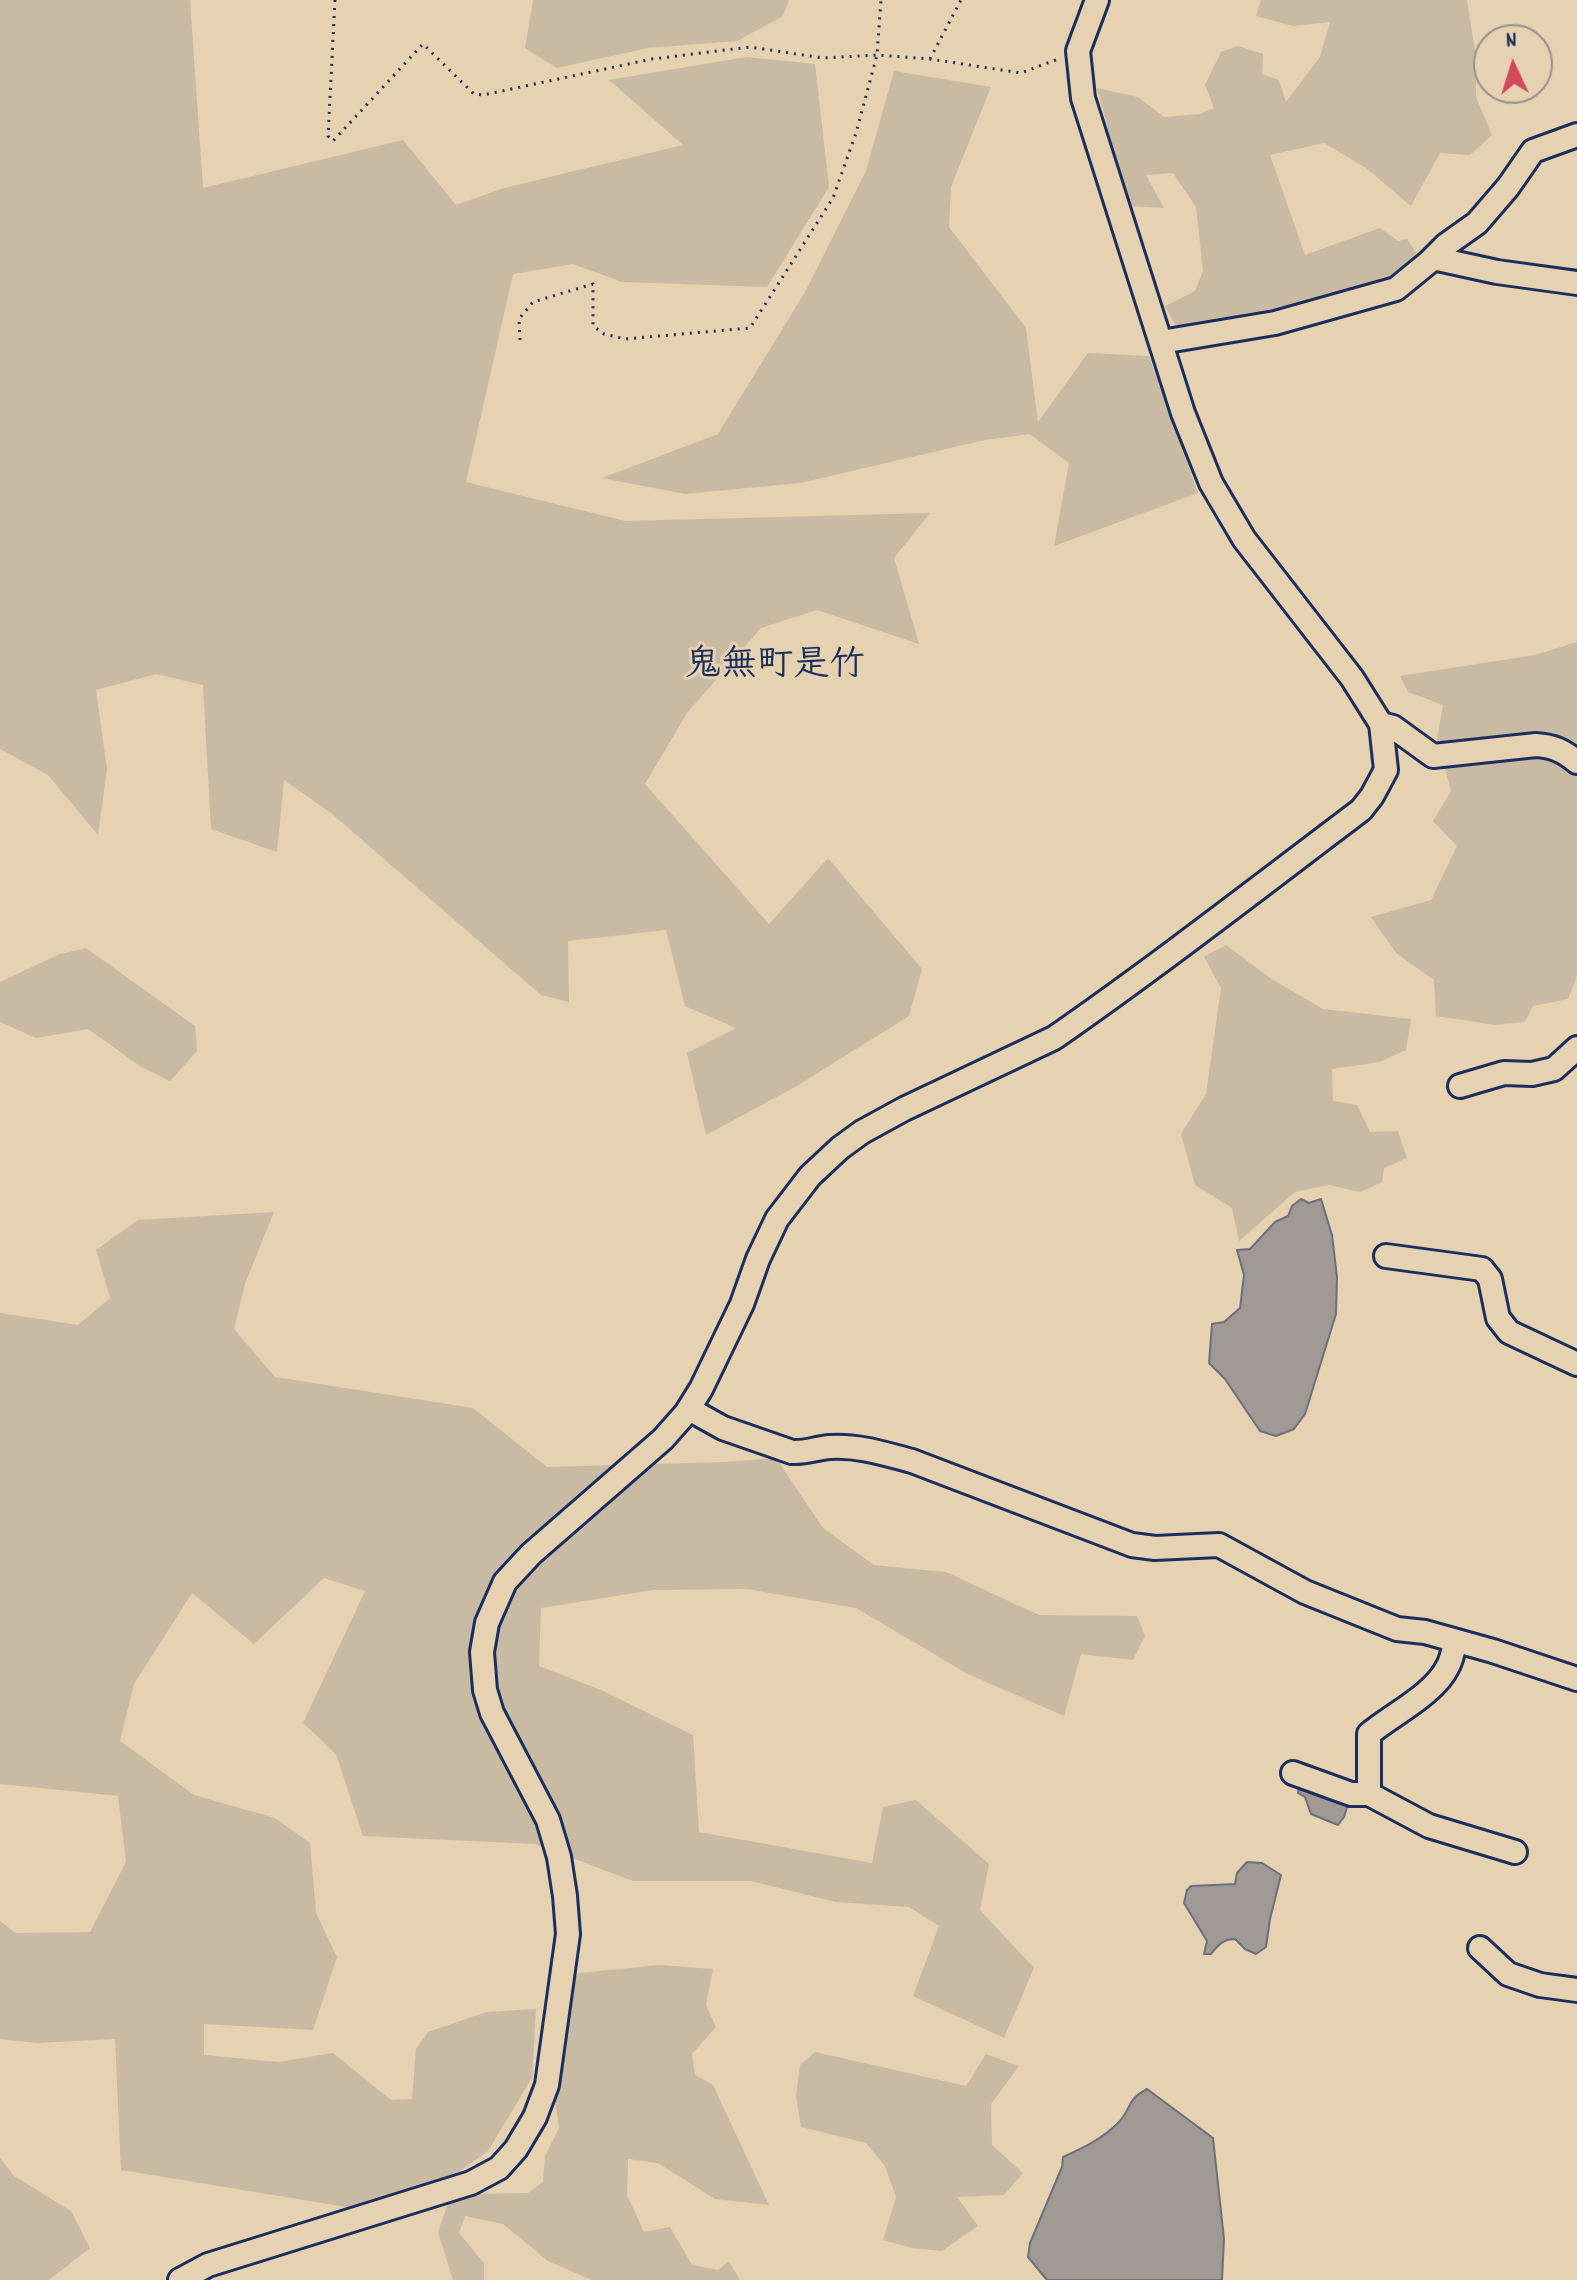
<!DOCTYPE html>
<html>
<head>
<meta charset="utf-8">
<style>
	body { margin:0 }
	#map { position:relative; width:1577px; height:2280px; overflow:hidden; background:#e6d2b0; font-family:Dekko,sans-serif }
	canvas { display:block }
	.north { position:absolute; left:1473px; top:24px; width:80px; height:80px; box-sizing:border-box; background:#e6d2b0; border:2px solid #95918f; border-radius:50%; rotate:356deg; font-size:22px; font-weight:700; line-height:32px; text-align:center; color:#1b2f5e }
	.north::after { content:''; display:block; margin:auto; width:28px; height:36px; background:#d1495b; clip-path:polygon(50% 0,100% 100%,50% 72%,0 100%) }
</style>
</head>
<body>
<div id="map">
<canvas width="1577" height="2280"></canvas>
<div class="north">N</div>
</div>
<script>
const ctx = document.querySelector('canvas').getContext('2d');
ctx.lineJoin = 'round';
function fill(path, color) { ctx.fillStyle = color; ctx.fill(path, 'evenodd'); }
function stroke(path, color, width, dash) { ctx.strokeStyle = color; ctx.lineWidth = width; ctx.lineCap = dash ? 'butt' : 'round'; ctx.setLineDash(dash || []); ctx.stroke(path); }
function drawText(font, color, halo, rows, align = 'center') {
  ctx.font = font + ' Dekko,"Klee One",sans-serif'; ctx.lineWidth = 6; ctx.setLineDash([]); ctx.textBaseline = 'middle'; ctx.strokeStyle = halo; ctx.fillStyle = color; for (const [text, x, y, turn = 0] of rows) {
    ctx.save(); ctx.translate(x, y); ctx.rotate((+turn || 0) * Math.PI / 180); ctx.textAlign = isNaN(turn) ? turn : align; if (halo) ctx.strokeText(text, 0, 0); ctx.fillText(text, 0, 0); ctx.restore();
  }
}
const green = new Path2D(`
	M0 0H190L203 188 403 140 456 205 504 188 683 145 609 80 747 57 815 64 829 187 767 287 622 282 573 264 513 274 466 482 625 521 930 513 894 558 919 644 817 610 761 628 687 713 645 784 769 924 828 858 922 969 909 1016 795 1087 706 1135 687 1053 736 1028 685 1006 666 930 568 941 569 1002 541 995 331 813 284 780 277 852 211 829 203 685 156 674 96 690 107 769 98 835 48 775 0 749Z
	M533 0H789L783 16 737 41 648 48 557 68 525 48Z
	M1261 0H1467L1476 58V97L1492 135 1470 155 1440 153 1411 206 1366 168 1324 143 1270 155 1305 255 1380 228 1398 241 1407 239 1422 262 1393 284 1180 334 1165 306 1195 291 1203 271 1196 207 1173 173 1146 175 1164 208 1129 206 1097 88 1138 97 1164 117 1200 114 1214 108 1205 85 1221 52 1238 46 1263 54 1262 74 1279 80 1286 102 1320 57 1330 22 1293 26 1256 16Z
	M894 71 991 87 951 187 949 227 1026 328 1038 422 1088 353 1149 356 1198 493 1054 546 1069 463 1030 434 985 440 800 483 685 494 602 478 718 434 805 292 866 171Z
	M1577 642V976L1568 999 1533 1006 1525 1022 1495 1025 1436 1016 1434 980 1396 953 1371 917 1431 900 1457 846 1433 821 1451 791 1437 739 1443 705 1408 692 1400 676 1535 655Z
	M1226 945 1273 980 1323 1009 1411 1019 1406 1050 1379 1062 1332 1069 1333 1101 1357 1105 1370 1132 1398 1131 1407 1158 1384 1168 1382 1182 1360 1192 1329 1185 1295 1192 1239 1241 1232 1208 1195 1185 1181 1134 1206 1094 1221 988 1204 957Z
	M86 948 195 1026 197 1051 170 1081 140 1066 88 1029 36 1038 0 1022V982L60 954Z
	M274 1212 245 1284 234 1329 275 1377 473 1408 547 1467 724 1462 776 1458 823 1528 874 1565 946 1572 1039 1615 1137 1616 1145 1636 1133 1660 1081 1654 1064 1716 966 1673 856 1608 747 1589 653 1590 541 1608 539 1666 603 1691 693 1735 699 1832 872 1863 883 1807 916 1800 989 1864 980 1910 1034 1968 1004 2038 913 1996 939 1926 909 1907 836 1902 751 1881H633L535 1844 363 1836 336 1754 303 1723 365 1591 324 1578 254 1644 192 1593 134 1684 120 1741 194 1795 275 1818 310 1843 316 1913 337 1957 313 2030 204 2024V2055L279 2062 333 2053 391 2100 412 2099 416 2049 428 2032 486 2012 536 2009 532 2078 488 2151 441 2185 352 2208 121 2170 115 2039 37 2043 0 2039V1921L16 1933 90 1932 126 1862 118 1796 0 1784V1313L78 1325 110 1298 96 1250 138 1220Z
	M660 1965 713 1969 706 2005 716 2027 692 2054 695 2075 713 2085 769 2205 715 2199 658 2163 628 2159 627 2195 644 2232 670 2227 692 2265 718 2270 729 2261 740 2280H592L548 2261 503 2224 465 2216 459 2233 484 2263V2280H453L438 2232 448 2203 480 2194 528 2193 543 2182 545 2156 559 2128 554 2092 565 2050 573 1980 579 1973Z
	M815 2052 966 2086 986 2054 1019 2066 991 2104 992 2145 1023 2173 1004 2195 957 2197 978 2226 942 2251 912 2248 883 2240 896 2197 885 2166 866 2143 801 2127 796 2096 800 2065Z
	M0 2158 14 2176 71 2211 90 2248 49 2280H0Z`);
const water = new Path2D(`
	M1301 1199 1309 1203 1321 1199 1332 1235 1337 1277 1336 1314 1305 1414 1294 1429 1276 1436 1260 1431 1225 1379 1209 1363 1212 1324 1224 1322 1240 1308 1244 1275 1237 1250 1250 1249 1275 1222 1288 1216 1292 1206Z
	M1303 1786 1348 1804 1344 1817 1338 1825 1311 1814 1305 1797 1298 1793 1299 1788Z
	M1247 1862 1262 1863 1281 1875 1270 1919 1266 1947 1256 1954 1245 1949 1235 1939C1223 1939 1218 1945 1211 1954H1204L1207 1941 1184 1903 1187 1890 1191 1886 1235 1884 1237 1873Z
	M1147 2089 1213 2138 1224 2239 1222 2280H1047L1028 2257 1030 2243 1062 2167 1063 2157C1083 2148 1102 2139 1118 2123 1132 2109 1125 2101 1147 2089Z`);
const path = new Path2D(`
	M335 0 328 136 333 141 423 44 474 94 483 95 652 59 750 47 823 58 877 55 930 59 1021 73 1058 59
	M930 59 961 0
	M520 340 519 319 533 302 593 284V326L604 334 625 339 750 328 833 198 856 133 877 55 881 0`);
const minor = new Path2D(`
	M1433 258 1497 272 1577 283
	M1161 342 1275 323 1396 289 1429 262 1446 245 1477 223 1508 187 1533 151 1577 135
	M1381 724 1393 727 1433 756 1536 745C1553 746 1564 751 1577 762
	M1460 1086 1504 1073 1532 1074 1554 1069 1577 1048
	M1386 1256 1482 1269 1490 1279 1498 1318 1509 1332 1577 1364
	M689 1409 723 1428 792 1452C806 1453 816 1448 830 1447 858 1445 885 1454 912 1461L1132 1545 1155 1548 1219 1545 1305 1592 1397 1629 1425 1632 1493 1651 1577 1679
	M1293 1773 1351 1794H1369L1429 1826 1515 1852
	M1369 1794V1734C1393 1714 1435 1694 1448 1666 1452 1659 1453 1649 1456 1641
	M1480 1948 1508 1974 1540 1985 1577 1990
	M180 2280 208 2265 471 2183 499 2168 516 2149 535 2117 547 2085 568 1934 565 1896 559 1857 548 1820 492 1713 485 1690 482 1652 487 1623 505 1582 531 1554 663 1439 686 1413 701 1389 742 1304 758 1259 777 1219 810 1176 840 1148 862 1132 904 1109 1054 1038C1159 965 1259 887 1361 810L1372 796 1386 770 1381 724 1352 678 1244 539 1211 483 1183 413 1083 98 1078 51 1097 0`);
const quarterNames = [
	["鬼無町是竹",775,669]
];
fill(green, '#c9baa4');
fill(water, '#a09a94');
stroke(water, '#6b6f7e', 2);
stroke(minor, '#1b2f5e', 28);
stroke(path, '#1b2f5e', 3, [2, 6]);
stroke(minor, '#e6d2b0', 22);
drawText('bold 36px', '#1b2f5e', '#e6d2b0', quarterNames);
</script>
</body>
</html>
